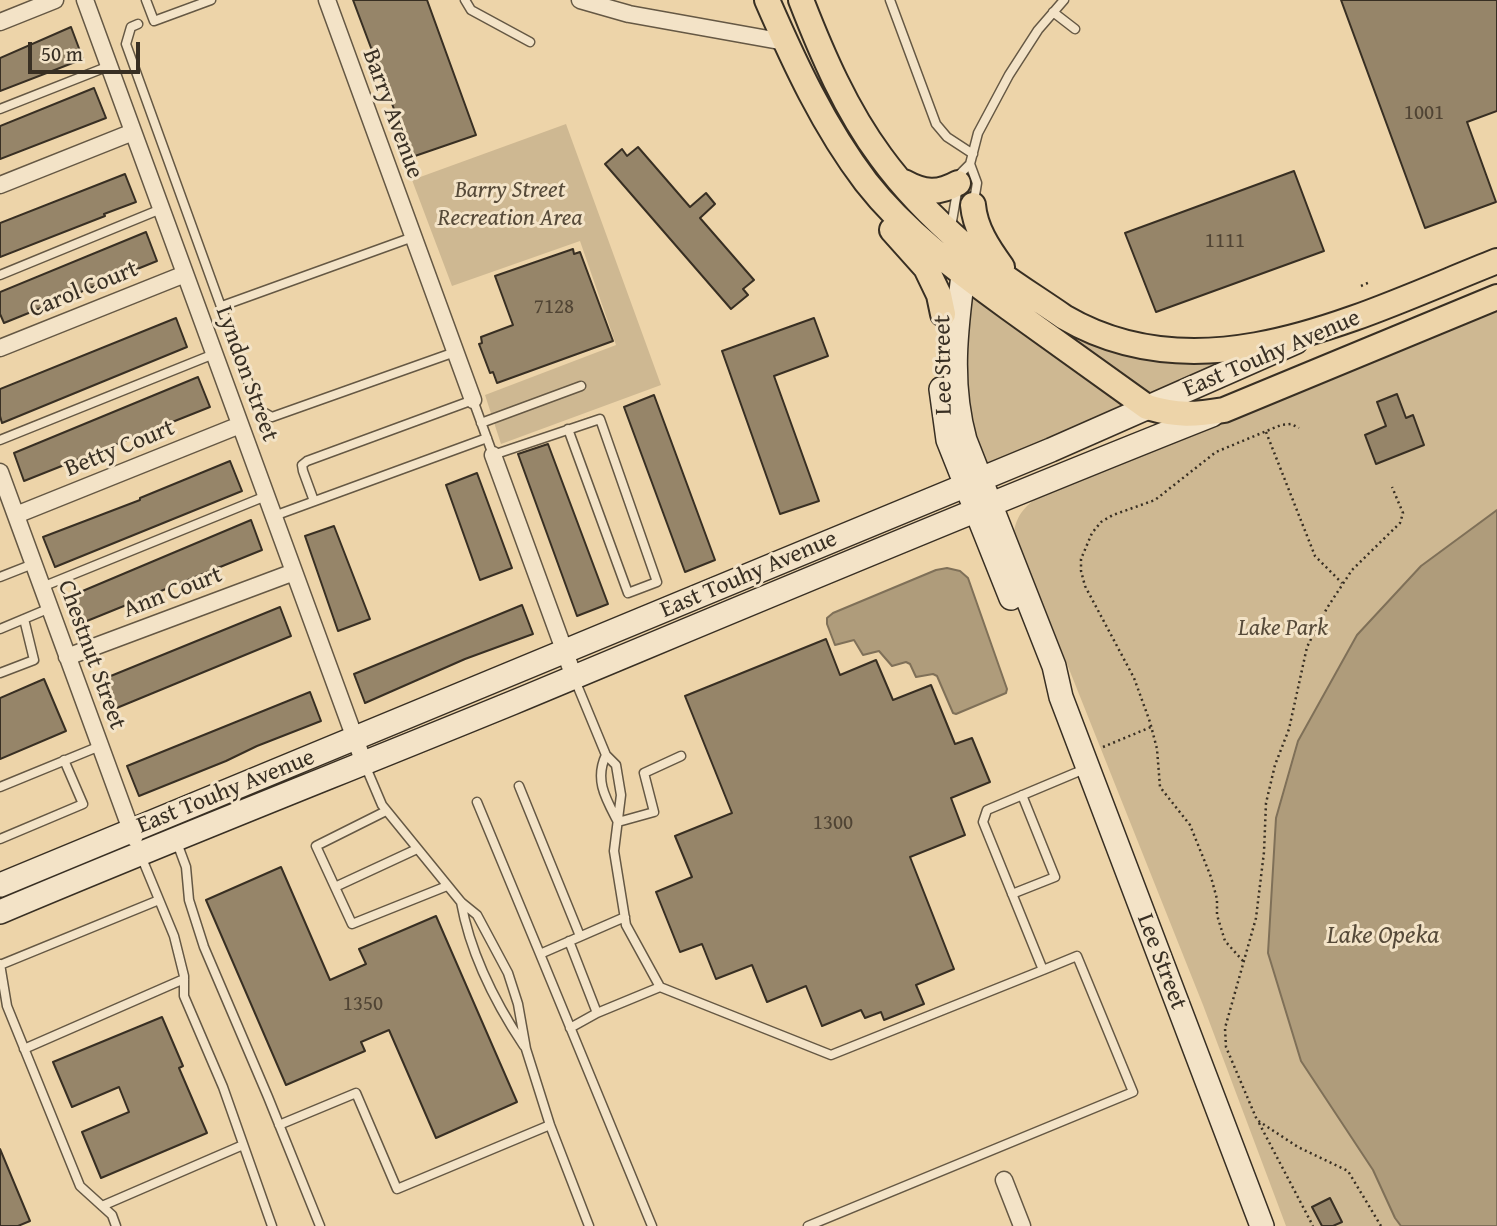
<!DOCTYPE html>
<html>
<head>
<meta charset="utf-8">
<style>
	body { margin:0 }
	#map { position:relative; width:1497px; height:1226px; overflow:hidden; background:#edd4a9; font-family:"Gentium Book Plus",serif }
	canvas { display:block }
	.scale { position:absolute; left:28px; top:42px; width:112px; height:32px; box-sizing:border-box; border:4px solid #382f23; border-top:0; padding-left:9px; font-size:21px; line-height:24px; white-space:nowrap; color:#382f23; -webkit-text-stroke:5px #f3e3c7; paint-order:stroke }
</style>
</head>
<body>
<div id="map">
<canvas width="1497" height="1226"></canvas>
<div class="scale">50 m</div>
</div>
<script>
const ctx = document.querySelector('canvas').getContext('2d');
ctx.lineJoin = 'round';
function fill(path, color) { ctx.fillStyle = color; ctx.fill(path, 'evenodd'); }
function stroke(path, color, width, dash) { ctx.strokeStyle = color; ctx.lineWidth = width; ctx.lineCap = dash ? 'butt' : 'round'; ctx.setLineDash(dash || []); ctx.stroke(path); }
function drawText(font, color, halo, rows, align = 'center') {
  ctx.font = font + ' "Gentium Book Plus",serif'; ctx.lineWidth = 6; ctx.setLineDash([]); ctx.textBaseline = 'middle'; ctx.strokeStyle = halo; ctx.fillStyle = color; for (const [text, x, y, turn = 0] of rows) {
    ctx.save(); ctx.translate(x, y); ctx.rotate((+turn || 0) * Math.PI / 180); ctx.textAlign = isNaN(turn) ? turn : align; if (halo) ctx.strokeText(text, 0, 0); ctx.fillText(text, 0, 0); ctx.restore();
  }
}
const green = new Path2D(`
	M566 124 661 385 501 444 485 395 616 345 580 241 452 286 412 180Z
	M978 270 1059 326 1241 358 1154 399Z
	M974 295 1127 405 986 468 978 452 961 372 970 297Z
	M1497 309V1226H1286L1203 1005 1014 531C1018 511 1029 503 1045 492Z`);
const water = new Path2D(`
	M1497 510V1226H1401L1395 1218 1373 1170 1301 1061 1268 953 1276 818 1298 741 1357 635 1421 566Z
	M947 568 960 571 968 578 1007 689 1006 693 956 714 953 713 937 676 933 674 916 677 910 664 906 662 892 666 879 651 863 655 854 640 835 645 827 624V618L833 613 936 570Z`);
const building = new Path2D(`
	M353 0H427L476 135 412 157Z
	M1341 0H1497V111L1467 122 1496 202 1425 228Z
	M71 27 83 59 0 91V58Z
	M94 88 106 118 0 159V126Z
	M638 147 690 207 706 193 715 204 700 218 754 280 743 289 748 295 731 309 605 164 622 149 627 156Z
	M1294 171 1324 251 1156 312 1125 233Z
	M125 174 136 202 104 214 105 216 0 257V223Z
	M146 232 157 261 4 323 0 314V292Z
	M573 249 574 254 580 252 613 341 497 383 493 372 490 373 479 344 482 343 481 337 513 325 495 276Z
	M176 318 187 347 2 423 0 416V389Z
	M814 318 828 356 774 376 819 501 780 514 722 351Z
	M198 377 210 407 24 481 14 453Z
	M1397 394 1406 418 1413 415 1424 445 1376 464 1365 435 1386 426 1377 402Z
	M654 395 715 560 685 572 624 407Z
	M548 444 608 604 577 616 518 454Z
	M230 461 242 491 55 567 43 537 140 500V498Z
	M477 473 512 568 480 580 446 485Z
	M251 520 262 550 77 625 66 598Z
	M334 526 370 619 338 631 305 536Z
	M522 605 533 634 465 659 365 703 354 674Z
	M280 607 291 636 107 712 96 682Z
	M826 639 840 675 876 660 893 700 931 685 955 744 972 738 990 782 951 798 965 835 910 857 954 969 916 985 924 1004 884 1020 881 1012 865 1018 861 1010 822 1026 806 986 767 1002 752 965 716 979 702 944 680 952 656 892 692 877 675 836 732 813 685 696Z
	M44 679 66 731 0 759V698Z
	M310 692 321 721 257 746 226 761 139 796 127 766Z
	M281 867 330 980 366 964 359 949 436 916 517 1102 436 1138 389 1030 361 1042 365 1051 286 1085 206 900Z
	M162 1017 183 1066 179 1068 207 1133 101 1178 82 1132 129 1112 119 1087 72 1107 53 1062Z
	M0 1149 30 1221 18 1226H0Z
	M1330 1198 1342 1222 1333 1226H1322L1312 1207Z`);
const path = new Path2D(`
	M1361 286 1370 282
	M1266 432 1315 556 1342 583
	M1103 747 1151 727
	M1243 961 1225 941 1217 915V899L1211 877 1190 825 1160 787 1157 749 1150 722 1134 678 1085 586 1081 571V559L1092 533 1101 522 1113 515 1155 500 1216 452 1281 425 1291 424 1299 428
	M1259 1123 1313 1226
	M1381 1226 1348 1171 1298 1147 1257 1120 1226 1047 1225 1028 1256 918 1264 852 1266 803 1275 765 1289 729 1307 647 1327 608 1352 570 1400 523 1403 513 1392 487`);
const service = new Path2D(`
	M146 0 154 21 211 0
	M465 0 471 10 530 42
	M890 0 936 124 947 137 973 154
	M1053 12 1075 29
	M138 24 131 27 126 44 258 409 272 417 455 352
	M0 109 109 66
	M970 164 977 183 974 201
	M951 227 960 174 970 164 978 133 1009 75 1038 30 1064 0
	M0 275 161 209
	M222 306 413 237
	M481 423 581 386
	M0 440 214 354
	M314 501 303 471 302 465 307 461 473 400 493 455 600 419 657 582 628 593 568 429
	M274 516 487 438
	M0 577 33 564
	M42 587 266 496
	M0 629 50 608
	M0 673 34 660 24 619
	M575 680 606 755 616 765 621 795 614 851 626 925 660 987 831 1055 1043 970
	M606 755C594 780 606 799 618 822
	M365 765 382 805 461 902 477 915 508 973 518 1004 526 1049 550 1125 589 1226
	M519 786 580 936
	M0 787 100 746
	M477 802 540 954 625 917
	M386 811 316 846 352 924 447 886
	M618 822 654 812 644 773 681 756
	M0 839 83 804 64 760
	M176 840 186 867 189 900 204 947 268 1097 320 1226
	M141 856 174 936 184 976V996L223 1087 272 1226
	M335 887 417 849
	M1012 894 1055 877 1022 795
	M461 902C470 952 496 1004 524 1046
	M569 941 597 1013
	M540 954 652 1226
	M0 964 7 1006 80 1186 112 1215 116 1226
	M0 965 159 900
	M570 1028 597 1013 660 987
	M24 1049 184 979
	M279 1125 356 1093 397 1189 550 1125
	M102 1206 243 1145
	M808 1226 1133 1092 1077 956 1043 970 983 822 987 810 1087 768`);
const minor = new Path2D(`
	M85 0 364 763
	M327 0 473 400
	M580 0 629 14 785 42
	M0 22 55 0
	M0 185 133 132
	M0 348 185 274
	M493 455 574 677
	M0 472 134 838
	M16 515 240 425
	M67 657 294 572
	M1004 1180 1022 1226`);
const secondary = new Path2D(`
	M965 260C957 322 948 379 965 440L1054 666 1061 697 1262 1226
	M941 389 948 440 1011 598
	M0 885 1051 450 1296 342
	M0 912C170 840 341 773 512 703 745 606 977 508 1212 415`);
const primary = new Path2D(`
	M767 0C794 62 824 127 866 182 905 232 958 271 1009 308 1055 341 1101 374 1147 407 1178 416 1194 415 1224 410L1497 297
	M801 0C822 54 846 110 881 157 905 190 934 219 965 246 995 273 1031 294 1064 317 1204 399 1363 314 1497 261
	M904 182C924 193 938 194 958 183
	M973 205C975 228 988 248 1002 267
	M892 230 926 268 939 295 943 314`);
const numberNames = [
	["1001",1424,114],
	["1111",1225,242],
	["7128",554,308],
	["1300",833,824],
	["1350",363,1005]
];
const streetNames = [
	["Barry Avenue",392,114,70],
	["Carol Court",84,290,-22],
	["East Touhy Avenue",1272,354,-23],
	["Lee Street",944,365,-91],
	["Lyndon Street",246,374,70],
	["Betty Court",120,449,-22],
	["East Touhy Avenue",749,575,-23],
	["Ann Court",173,593,-21],
	["Chestnut Street",91,655,70],
	["East Touhy Avenue",226,792,-22],
	["Lee Street",1161,962,69]
];
const parkNames = [
	["Barry Street",510,191],
	["Recreation Area",510,219],
	["Lake Park",1283,629]
];
const waterNames = [
	["Lake Opeka",1383,936]
];
fill(green, '#ceb892');
fill(water, '#af9c7b');
stroke(water, '#7f7058', 2);
fill(building, '#968569');
stroke(building, '#382f23', 2);
stroke(service, '#655844', 11);
stroke(minor, '#655844', 19);
stroke(secondary, '#382f23', 26);
stroke(primary, '#382f23', 28);
stroke(path, '#382f23', 2.5, [2, 3.5]);
stroke(service, '#f3e3c7', 8);
stroke(minor, '#f3e3c7', 16);
stroke(secondary, '#f3e3c7', 23);
stroke(primary, '#edd4a9', 24);
drawText('21px', '#504434', null, numberNames);
drawText('24px', '#382f23', '#f3e3c7', streetNames);
drawText('italic 24px', '#564a39', '#f3e3c7', parkNames);
drawText('italic 26px', '#564a39', '#f3e3c7', waterNames);
</script>
</body>
</html>
